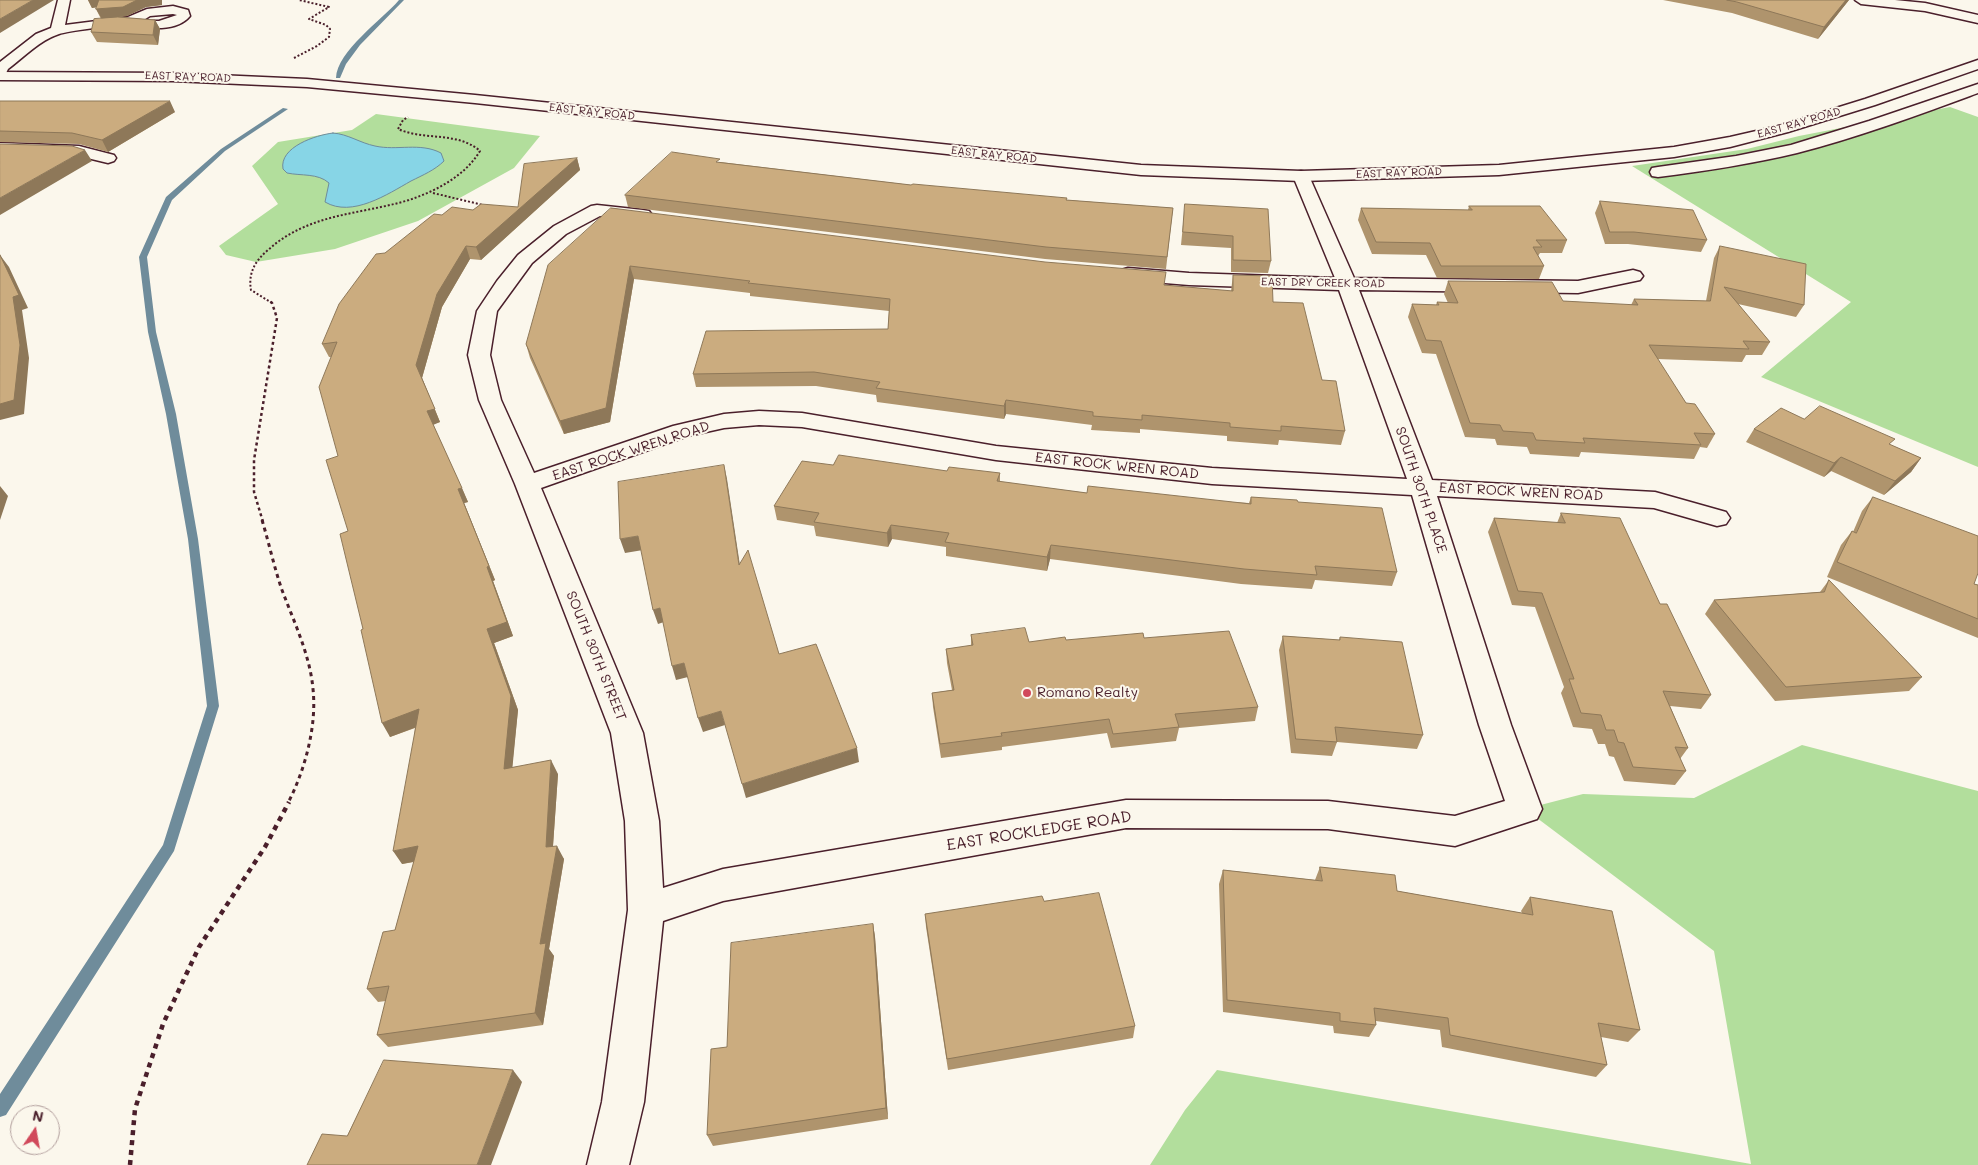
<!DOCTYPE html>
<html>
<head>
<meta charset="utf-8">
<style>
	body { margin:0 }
	#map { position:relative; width:1978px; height:1165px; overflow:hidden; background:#fbf7ec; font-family:Mali,sans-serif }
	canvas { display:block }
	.north { position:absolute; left:10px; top:1105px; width:50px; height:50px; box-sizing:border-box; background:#fbf7ec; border:1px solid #b4a19f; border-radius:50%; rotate:12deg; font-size:14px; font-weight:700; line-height:20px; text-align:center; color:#4a1f2b }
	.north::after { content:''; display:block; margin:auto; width:18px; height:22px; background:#d1495b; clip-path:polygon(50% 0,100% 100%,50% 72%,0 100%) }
</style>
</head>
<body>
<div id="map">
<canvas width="1978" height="1165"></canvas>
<div class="north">N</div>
</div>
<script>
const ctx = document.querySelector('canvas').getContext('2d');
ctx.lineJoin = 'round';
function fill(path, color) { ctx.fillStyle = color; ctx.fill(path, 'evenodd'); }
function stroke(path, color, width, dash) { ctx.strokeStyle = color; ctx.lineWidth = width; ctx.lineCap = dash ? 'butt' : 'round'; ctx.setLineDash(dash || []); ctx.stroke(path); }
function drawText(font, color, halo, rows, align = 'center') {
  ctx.font = font + ' Mali,sans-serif'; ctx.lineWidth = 4; ctx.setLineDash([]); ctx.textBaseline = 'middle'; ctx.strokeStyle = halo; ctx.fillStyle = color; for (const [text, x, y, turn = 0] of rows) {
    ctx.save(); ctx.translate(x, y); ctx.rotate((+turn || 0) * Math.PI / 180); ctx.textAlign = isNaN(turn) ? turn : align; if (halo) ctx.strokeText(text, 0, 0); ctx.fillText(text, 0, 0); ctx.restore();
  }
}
const green = new Path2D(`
	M1950 107 1978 117V467L1761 377 1851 302 1632 166 1747 149 1799 136Z
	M376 114 540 136 514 168 418 221 335 249 256 262 226 255 219 246 278 204 252 166 278 142 352 130Z
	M1802 745 1978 791V1165H1150L1185 1110 1217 1070 1751 1164 1714 951 1525 809 1583 794 1694 798Z`);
const water = new Path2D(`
	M333 133C348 134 360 143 375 146 397 151 420 142 441 153L444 161C435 170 423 175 411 181 388 194 352 218 325 202L329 183C318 173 301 176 287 173L283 169C279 147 316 135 333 133Z`);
const stream = new Path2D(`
	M399 0H404L360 45 346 64 340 78H336C337 51 382 20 399 0Z
	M283 108 288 109 225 151 172 200 147 257 156 332 176 414 198 539 219 706 174 851 6 1115 0 1117V1094L163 845 207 706 188 539 166 414 148 332 139 257 166 197 221 149Z`);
const pathFar3 = new Path2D(`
	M294 58 317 46 329 37 330 29 326 25 309 19 329 7 299 0
	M433 193 483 205
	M272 303 251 290C248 273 255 261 268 250 309 213 359 215 409 200 436 191 465 176 480 151 457 131 425 141 398 129L403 120 408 117`);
const pathFar2 = new Path2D(`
	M263 522 254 492V460L277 318 272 303 270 301`);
const pathFar1 = new Path2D(`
	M262 520C269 543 274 567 282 590 294 622 310 655 313 689 317 726 305 770 288 803`);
const path = new Path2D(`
	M130 1165 135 1109 163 1024 199 947 265 847 289 802`);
const minor = new Path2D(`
	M58 0H70L65 25 128 17 147 9 173 6 188 10 190 16C176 33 147 28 128 25 120 24 67 31 59 34 40 40 24 57 8 69L5 75 0 76V62L36 34 51 28ZM173 14 177 15 159 21H142L150 16Z
	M1855 0H1895L1925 3 1978 15V23L1925 11 1861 4Z
	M0 143 79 146 114 155 116 158 114 161 108 163 79 156 0 153Z
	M1301 171 1307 172 1309 176 1354 278 1578 281 1633 270 1640 272 1643 276 1640 280 1578 293 1359 290 1432 480 1655 492 1726 512 1730 518 1726 524 1717 526 1654 508 1437 496 1511 725 1542 809 1537 819 1455 846 1328 829 1126 828 723 901 663 921 644 1102 629 1165H587L602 1102 628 910 625 821 611 733 515 484 479 400 468 355 477 311 497 281 518 255 554 226 591 206 597 205 643 210 649 211 652 215 649 219 643 220 600 216 566 234 532 263 497 311 490 355 501 400 534 473 673 426 724 414 759 411 802 413 996 446 1212 468 1407 479 1339 290 1189 285 1128 280 1121 278 1118 274 1121 270 1128 268 1189 273 1335 278 1293 176 1295 172ZM759 425 802 427 996 460 1212 484 1412 495 1479 725 1505 801 1455 816 1328 801 1126 800 723 869 663 888 659 821 643 733 541 488 688 436 724 428Z`);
const secondary = new Path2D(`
	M1978 60V69L1875 105 1788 132 1730 147 1674 157 1499 175 1301 181 1141 175 475 103 307 87 173 81 0 80V72L173 73 307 79 475 95 1141 165 1301 171 1499 165 1674 147 1730 137 1778 126 1865 99Z
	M1978 84V93C1918 115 1859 137 1797 153 1751 164 1705 171 1658 177L1652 176 1650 172 1652 168 1658 167 1736 156 1791 145 1869 121Z`);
const wall = new Path2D(`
	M88 0H162V5L146 7 127 16 119 17 155 20 160 29 158 45 97 42 91 32 101 19 96 9 97 7 92 8Z
	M1663 0H1849L1818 39 1732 13Z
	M0 101 175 112 108 152 79 144 0 142Z
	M577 158 580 170 481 260 470 259 442 307 422 378 440 422 433 424 468 502 464 503 495 580 493 581 513 636 494 643 518 710 512 767 558 774 553 846 564 859 549 949 554 956 543 1025 388 1047 377 1035 386 1001 378 1002 367 989 395 930 414 862 402 864 415 728 390 737 363 629 348 531 338 456 331 357H329L322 344 385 253 442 215 473 210 518 207Z
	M720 162 911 185 1067 200 1173 208 1166 269 1045 259 628 207 625 195Z
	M1600 201 1707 240 1701 252 1628 244H1605L1595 213Z
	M1185 204 1271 261 1268 273 1231 272V248L1181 245Z
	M1469 206 1567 240 1562 253H1540L1538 256 1544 266 1539 279 1437 278 1426 255 1372 254 1358 220 1361 208 1468 210Z
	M611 208 1164 285 1231 291 1233 275 1273 302 1322 380 1345 431 1341 445 1279 440 1278 445 1227 441V436L1140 429V433L1091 430 1092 425 1006 414 1004 419 877 402 876 395 816 386 696 387 693 374 888 329 889 311 750 296V293L634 279 610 422 564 434 530 358 526 344Z
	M1720 246 1804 305 1796 317 1738 304 1770 342 1762 355H1746L1742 362 1657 359 1686 403 1715 434 1707 448 1700 447 1694 459 1581 452 1579 457 1530 454 1527 447 1497 445 1495 439 1465 437 1436 354 1422 353 1408 317 1412 304 1436 305 1437 302 1448 303 1444 294 1448 281 1563 301 1631 305 1634 299 1706 301 1714 258Z
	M1804 419 1891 445 1921 458 1911 472 1884 495 1831 471 1824 477 1746 442 1754 429Z
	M833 465 947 471 1000 473V482L1087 493 1249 503 1251 497 1298 502 1397 572 1392 586 1315 580 1312 589 1241 584 1050 559 1047 571 946 556V547L892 539 888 547 816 536 814 526 777 520 774 506Z
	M1873 497 1974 584 1978 585V638L1827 577 1841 545 1852 531 1853 532 1862 511Z
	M1561 513 1660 604 1711 695 1701 709 1670 706 1688 748 1680 759 1686 771 1675 785 1624 781 1614 757 1609 756 1605 744H1598L1592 729 1573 727 1561 693 1564 687 1535 607 1512 605 1488 532 1494 518 1557 523Z
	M1829 580 1922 677 1909 691 1775 701 1705 614 1714 600 1820 592Z
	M971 635 1029 642 1066 640 1144 638 1258 707 1255 721 1179 728 1176 741 1111 748 1107 733 1002 747V750L941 758 933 707 932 693 952 690 947 663 946 649 971 646Z
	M1283 636 1339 640 1340 637 1423 735 1417 749 1337 742 1332 756 1291 753 1279 650Z
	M1320 867 1397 891 1522 913 1521 911 1530 897 1640 1030 1628 1042 1601 1037 1607 1065 1596 1077 1442 1047 1440 1030 1376 1021V1025L1369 1037 1334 1033 1333 1026 1223 1012 1219 884 1223 870 1315 880Z
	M1044 901 1135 1026 1133 1038 948 1070 926 927 925 914Z
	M873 924 875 937 888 1119 713 1146 707 1135 727 1047Z`);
const shadedWall = new Path2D(`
	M33 0H54L0 33V19Z
	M88 0H101L104 6 92 8Z
	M137 0H162V5L146 7 127 16 102 19 96 9Z
	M1846 0H1849L1818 39 1824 27Z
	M155 20 160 29 158 45 153 35Z
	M170 101 175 112 108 152 102 140Z
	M85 150 92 161 0 215V198Z
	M577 158 580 170 481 260 476 247Z
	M466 246 470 259 442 307 422 378 440 422 433 425 427 411 416 365 437 294Z
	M0 255 9 267 28 308 22 310 29 358 24 414 0 420Z
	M630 266 634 279 610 422 564 434 560 421Z
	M1006 400V414L1004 419V406Z
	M1841 457 1831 471 1824 477 1834 463Z
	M1921 458 1911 472 1884 495 1895 481Z
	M724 465 727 479 742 579 739 565Z
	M0 486 8 496 0 520Z
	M462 488 468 502 464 503 495 580 493 581 513 636 494 643 518 710 511 782 504 769 487 629 458 489Z
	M891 525 892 539 888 547 887 533Z
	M638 536 643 550 625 553 620 539Z
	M1051 545 1050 559 1047 571V557Z
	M660 608 664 622 658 624 653 610Z
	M684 663 688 677 676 680 672 666Z
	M419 709 427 723 390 737 382 723Z
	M721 711 725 725 703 732 698 718Z
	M857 748 859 762 746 798 742 784Z
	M551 760 558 774 552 860 546 847Z
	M418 846 427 859 402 864 393 851Z
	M557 846 564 859 549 949 554 956 543 1025 535 1013 540 944Z
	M873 924 875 937 888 1119 886 1108Z
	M513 1070 522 1082 491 1165H477Z`);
const building = new Path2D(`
	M0 0H33L0 19Z
	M99 0H137L123 7 96 9Z
	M1727 0H1846L1824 27 1737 2Z
	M118 17 155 20 153 35 91 32 94 19Z
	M0 101H170L102 140 72 133 0 131Z
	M0 144 72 146 85 150 0 198Z
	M672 152 720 159 716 162 911 185 913 184 1067 198 1066 200 1173 208 1167 257 1046 247 625 195Z
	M577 158 476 247 466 246 437 294 416 365 435 409 427 411 462 488 458 489 489 566 487 567 507 622 487 629 511 696 504 769 551 760 546 847 557 846 540 944 546 943 535 1013 377 1035 389 986 367 989 383 932 395 930 418 846 393 851 419 709 382 723 361 630 363 629 340 534 348 531 326 460 338 456 319 387 337 342 322 344 339 304 376 254 385 253 434 214 442 215 452 207 473 210 481 204 518 207 524 164Z
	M1600 201 1693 210 1707 240 1634 232H1610Z
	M1185 204 1268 209 1271 261 1233 260V236L1183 232Z
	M1469 206H1540L1567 240H1536L1542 247H1533L1544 266H1441L1430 243 1376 242 1361 208 1472 210Z
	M611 208 1045 262 1166 272 1164 285 1233 291V275L1272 276 1273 302 1303 303 1322 380 1336 381 1345 431 1281 426V431L1230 427V423L1142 415V420L1093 416V412L1006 400 1004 406 876 388 880 382 814 372 693 374 706 331 888 329 890 299 748 283 750 281 630 266 606 408 560 421 526 344 548 265Z
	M1720 246 1806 264 1804 305 1724 287 1770 342 1743 341 1749 349 1649 345 1686 403 1695 404 1715 434 1694 433 1701 445 1583 438 1585 443 1536 440 1533 433 1503 431 1500 425 1470 423 1441 341 1426 340 1412 304 1439 305 1437 302 1458 303 1448 281 1552 282 1563 301 1638 305 1634 299 1710 301Z
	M0 255 19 295 13 297 20 345 14 400 0 404Z
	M1820 406 1895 439 1889 444 1921 458 1895 481 1841 457 1834 463 1754 429 1781 408 1804 419Z
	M839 455 947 471 949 467 1000 473 997 481 1087 493 1088 486 1251 504V497L1297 500 1298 502 1382 508 1397 572 1315 566 1317 575 1244 569 1051 545 1047 557 945 542 949 533 891 525 887 533 814 522 819 513 774 506 802 461 833 465Z
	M724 465 739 565 748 550 779 654 816 644 857 748 742 784 721 711 698 718 684 663 672 666 660 608 653 610 638 536 620 539 618 482Z
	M1873 497 1978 536V573L1974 584 1978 585V619L1837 562 1852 531 1856 533Z
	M1561 513 1620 518 1660 604H1667L1711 695 1663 691 1688 748 1675 747 1686 771 1633 767 1624 743 1618 742 1614 730H1606L1601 715 1581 713 1569 679H1574L1542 593 1518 591 1494 518 1565 523Z
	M1829 580 1922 677 1786 687 1714 600 1824 592Z
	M1025 628 1029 642 1065 637 1066 640 1143 633 1144 638 1229 631 1258 707 1175 714 1179 727 1113 734 1109 719 1001 733 1002 736 940 744 932 693 954 690 946 649 973 645 971 635Z
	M1283 636 1340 640V637L1402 642 1423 735 1335 727 1337 742 1296 739Z
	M1320 867 1395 875 1397 891 1533 915 1530 897 1612 911 1640 1030 1598 1023 1607 1065 1450 1035 1448 1018 1374 1008 1376 1025 1340 1021V1013L1227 1000 1223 870 1322 881Z
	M1099 893 1135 1026 947 1059 925 914 1042 896 1044 901Z
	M873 924 886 1108 707 1135 711 1049 727 1047 731 943Z
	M384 1060 513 1070 477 1165H307L322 1134 347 1136Z`);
const markers = [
	[1027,693,5,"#d1495b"]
];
const farStreetnames = [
	["EAST RAY ROAD",188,77,2],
	["EAST RAY ROAD",592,112,6],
	["EAST RAY ROAD",1799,123,-16],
	["EAST RAY ROAD",994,155,6],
	["EAST RAY ROAD",1399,173,-2],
	["EAST DRY CREEK ROAD",1323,283,1]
];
const streetNames = [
	["EAST ROCK WREN ROAD",631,451,-18],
	["EAST ROCK WREN ROAD",1117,466,6],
	["SOUTH 30TH PLACE",1421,490,71],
	["EAST ROCK WREN ROAD",1521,492,3],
	["SOUTH 30TH STREET",596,656,68]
];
const poiNames = [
	["Romano Realty",1037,693]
];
const nearStreetnames = [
	["EAST ROCKLEDGE ROAD",1039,831,-9]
];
fill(green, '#b2de9c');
fill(water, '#87d5e6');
stroke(water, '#6f8c9b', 1);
fill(stream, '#6f8c9b');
stroke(minor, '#4a1f2b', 3);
stroke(secondary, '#4a1f2b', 3);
stroke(pathFar3, '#4a1f2b', 2, [2, 2]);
stroke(pathFar2, '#4a1f2b', 2.5, [3, 3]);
stroke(pathFar1, '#4a1f2b', 3, [4, 4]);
stroke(path, '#4a1f2b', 4.5, [5, 5]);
fill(minor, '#fbf7ec');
fill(secondary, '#fbf7ec');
fill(wall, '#af946d');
fill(shadedWall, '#8e7859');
fill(building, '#cbac7f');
stroke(building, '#8e7859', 1);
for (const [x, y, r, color] of markers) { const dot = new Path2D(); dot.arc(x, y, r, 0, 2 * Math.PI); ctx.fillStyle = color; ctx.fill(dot); stroke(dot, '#fbf7ec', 2); }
drawText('11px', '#4a1f2b', '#fbf7ec', farStreetnames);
drawText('14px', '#4a1f2b', '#fbf7ec', streetNames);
drawText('14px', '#4a1f2b', '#fbf7ec', poiNames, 'left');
drawText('16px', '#4a1f2b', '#fbf7ec', nearStreetnames);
</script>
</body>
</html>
